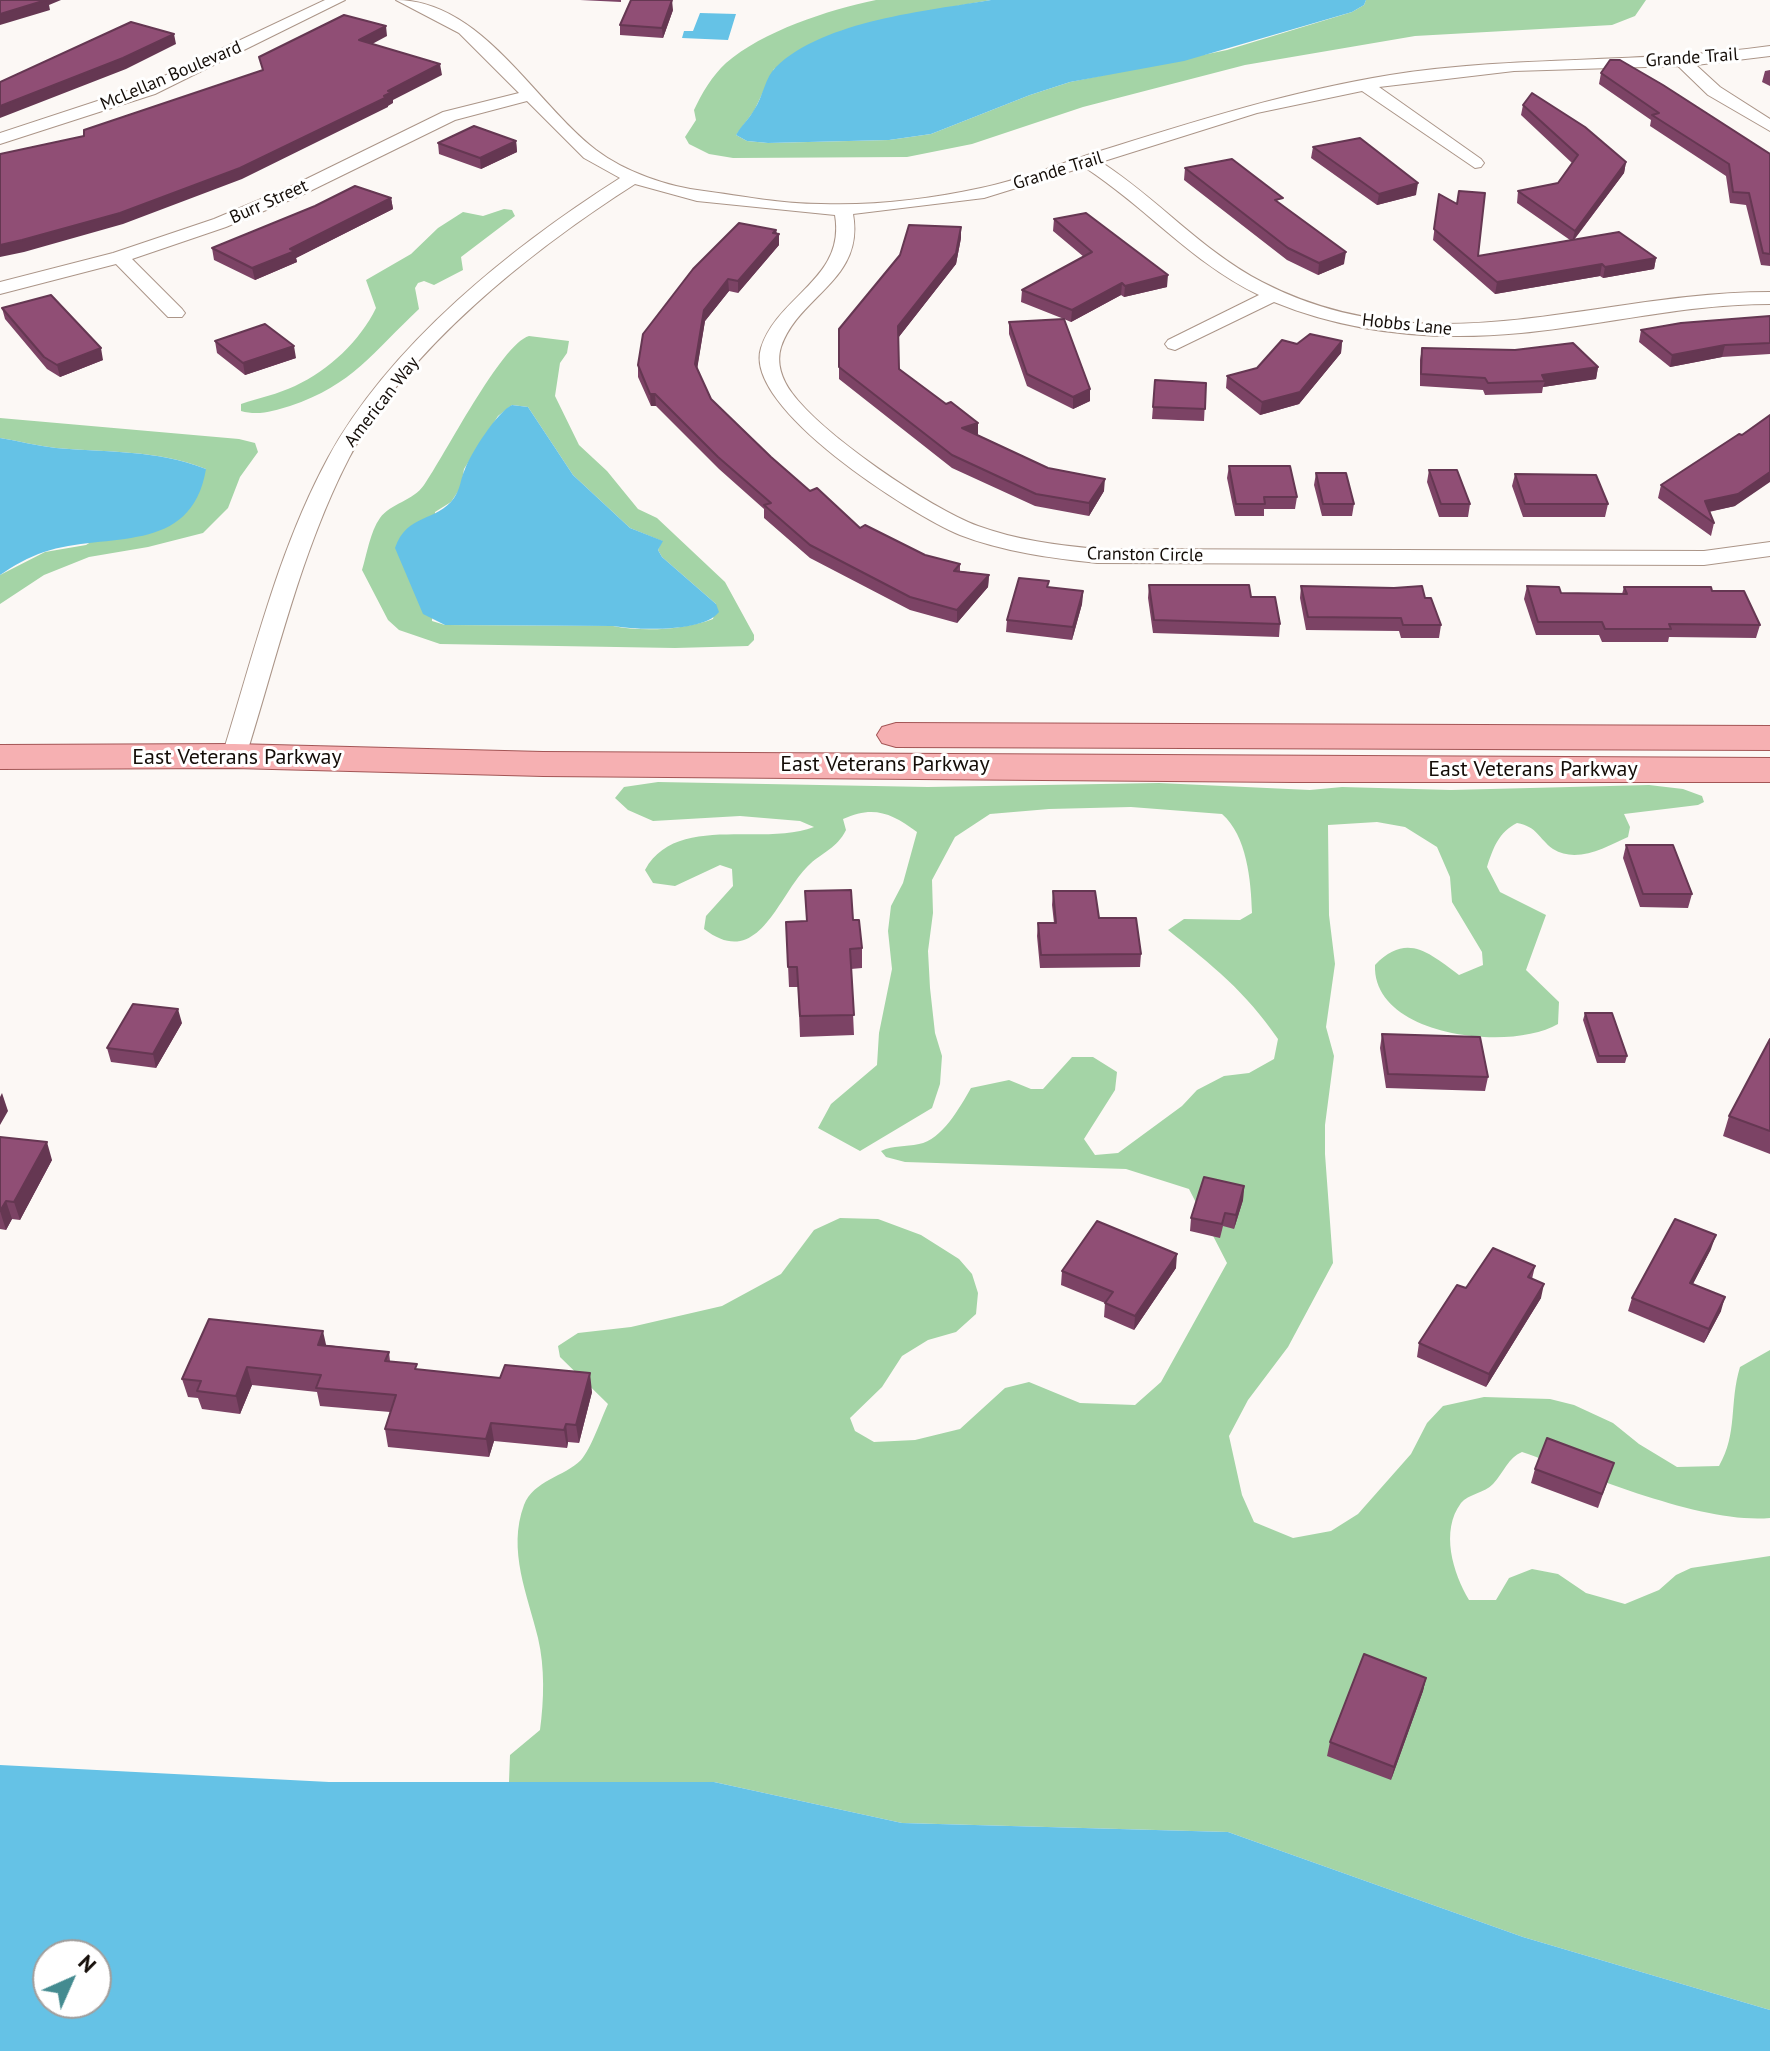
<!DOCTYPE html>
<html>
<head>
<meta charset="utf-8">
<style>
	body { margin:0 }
	#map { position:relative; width:1770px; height:2051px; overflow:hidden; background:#fcf8f5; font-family:"PT Sans",sans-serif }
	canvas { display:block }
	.north { position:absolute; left:32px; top:1939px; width:80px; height:80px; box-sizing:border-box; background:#fff; border:2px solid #a19e9c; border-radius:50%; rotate:45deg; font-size:22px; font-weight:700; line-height:32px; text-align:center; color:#140d08 }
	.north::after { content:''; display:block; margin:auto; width:28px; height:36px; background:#448b90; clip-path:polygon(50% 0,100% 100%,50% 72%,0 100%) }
</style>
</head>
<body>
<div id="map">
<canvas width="1770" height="2051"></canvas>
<div class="north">N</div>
</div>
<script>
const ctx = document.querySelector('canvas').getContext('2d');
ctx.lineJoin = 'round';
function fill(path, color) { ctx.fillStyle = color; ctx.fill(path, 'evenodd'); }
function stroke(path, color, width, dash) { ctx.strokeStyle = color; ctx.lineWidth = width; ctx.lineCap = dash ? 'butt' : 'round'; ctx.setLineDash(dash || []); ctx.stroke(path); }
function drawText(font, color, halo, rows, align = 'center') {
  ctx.font = font + ' "PT Sans",sans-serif'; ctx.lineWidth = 6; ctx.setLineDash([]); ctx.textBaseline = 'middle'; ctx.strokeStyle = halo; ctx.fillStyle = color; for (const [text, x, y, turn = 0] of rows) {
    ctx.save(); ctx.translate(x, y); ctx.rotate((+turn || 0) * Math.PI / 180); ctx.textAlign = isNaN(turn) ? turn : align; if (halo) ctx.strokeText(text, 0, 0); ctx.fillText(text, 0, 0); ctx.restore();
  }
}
const green = new Path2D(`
	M876 0H991L900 16 774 69 754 111 736 135 747 141 768 143 889 140 931 134 1030 95 1070 82 1227 50 1352 12 1364 5 1366 0H1646L1635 16 1612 25 1415 36 1245 65 1083 107 972 144 907 157 733 158 709 154 689 144 685 137 696 120 694 110C702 93 712 76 726 63 763 31 828 10 876 0Z
	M504 209 512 210 515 216 461 257 463 270 434 285 424 281 418 283 415 288 419 309C373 352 353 385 290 406 274 411 258 416 241 411V404C259 398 278 394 295 386 329 370 360 341 376 308L366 280 411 254 438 228 463 212 483 216Z
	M529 336 569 341 567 353 560 363 555 396 579 445 607 471 638 509 657 518 725 582 754 635V640L748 646 675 648 440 644 399 630 388 620 362 570C367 554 370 532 380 518 391 503 413 501 424 485 444 457 501 344 529 336ZM512 405 528 407 573 475 630 528 662 541 658 550 662 557 716 604 713 619C683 630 643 632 613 626L445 625 432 621 435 512 451 502 461 487 464 469 498 416Z
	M0 418 239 439 255 443 258 452 240 477 228 508 203 533 148 547 89 557 44 575 0 604V575L45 552 86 545 206 469C155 449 109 453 56 448 38 446 19 441 0 438Z
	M658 782 928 787 1159 783 1310 790 1342 787 1451 790 1649 785 1683 789 1702 796 1704 802 1698 805 1624 814 1630 827 1628 837C1606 847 1577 864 1553 849 1538 838 1538 827 1517 823 1499 832 1493 848 1487 867L1500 892 1546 915 1526 970 1559 1002 1558 1024C1511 1052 1372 1037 1375 965 1407 932 1429 953 1459 975L1483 965 1482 952 1452 902 1450 877 1437 847 1405 827 1377 822 1328 825 1329 915 1335 964 1326 1027 1334 1056 1325 1125V1154L1333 1263 1288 1347 1248 1400 1229 1436 1242 1495 1254 1522 1293 1538 1331 1531 1358 1514 1411 1454 1427 1423 1443 1406 1484 1397 1550 1399 1574 1405 1613 1423 1639 1444 1677 1467 1719 1466C1738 1433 1729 1403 1740 1367L1770 1350V1518C1701 1524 1589 1475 1522 1452 1508 1458 1504 1472 1493 1484 1485 1493 1468 1494 1461 1503 1440 1531 1453 1573 1469 1600H1496L1509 1578 1532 1569 1558 1574 1586 1593 1625 1604 1659 1590 1676 1575 1691 1568 1770 1556V2010L1523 1937 1228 1832 902 1823 714 1782H509L510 1755 540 1730C544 1700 545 1668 538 1638 528 1596 507 1550 524 1505 534 1480 564 1477 581 1460 591 1449 601 1419 608 1404L560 1357 558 1346 578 1333 631 1327 722 1306 781 1274 814 1230 840 1218 878 1219 921 1235 959 1259 972 1274 978 1293 976 1314 956 1332 928 1340 902 1356 882 1387 850 1418 855 1431 874 1442 915 1440 960 1429 1005 1388 1029 1382 1080 1403 1135 1405 1161 1382 1227 1263 1189 1189 1126 1169 905 1162 886 1157 881 1151C894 1145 905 1147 919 1144 942 1140 960 1107 971 1088L1009 1080 1031 1089H1043L1072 1057H1093L1117 1072 1115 1090 1084 1139 1095 1155 1118 1153 1182 1106 1197 1090 1224 1076 1249 1073 1274 1059 1278 1039C1245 991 1213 966 1168 930L1184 919 1240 920 1252 913C1251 880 1247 836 1222 814L1131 807 1049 809 990 814 955 837 932 880 933 913 928 951 930 988 935 1033 942 1056 940 1084 932 1108 860 1151 818 1128 831 1104 877 1065 879 1033 892 969 888 931 891 906 903 883 917 832C892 813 873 805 843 819L846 830C837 848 823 852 810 864 778 893 760 972 704 929L706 916 733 886 732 869 720 865 675 886 653 883 645 870C676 813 763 847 814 827L800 821 740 816 653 821 628 810 615 798 624 787Z`);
const water = new Path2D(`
	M991 0H1366L1364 5 1352 12 1184 61 1070 82 1030 95 931 134 889 140 768 143 747 141 736 135C741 126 749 119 754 110 763 97 765 77 776 67 825 20 927 11 991 0Z
	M700 13 736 14 728 40 682 38 684 31H693Z
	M512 405 528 407 573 475 630 528 663 541 658 550 662 557 716 604 719 612C703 633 636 630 613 626L445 625 423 614 395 548C407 513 437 522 454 498 461 488 460 480 465 469 471 453 497 412 512 405Z
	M0 438C19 441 38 446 56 448 110 453 154 449 206 469 191 557 107 531 44 552 29 557 13 566 0 575Z
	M0 1765 329 1782H714L902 1823 1228 1832 1523 1937 1770 2010V2051H0ZM48 1955H96V2003H48Z`);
const street = new Path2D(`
	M325 0H345L155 94 0 144V133L143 86Z
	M396 0C481 0 534 102 596 150 625 172 668 187 704 191 742 196 782 204 821 204 873 206 930 199 981 188 1021 180 1061 163 1100 151 1196 121 1291 91 1390 75 1516 55 1644 64 1770 46V56L1696 65 1720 87 1770 119V131L1708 95 1678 66 1514 71 1379 87 1481 159 1484 163 1481 167 1475 168 1362 91 1257 113 1101 162C1157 198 1202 251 1262 282 1432 370 1594 292 1770 292V304C1685 304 1605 325 1521 333 1438 341 1352 334 1274 302L1175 350 1168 348 1165 344 1168 340 1259 295C1193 264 1145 206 1084 167L984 198 853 214C865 280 799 295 781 347 776 363 782 380 792 393 822 434 929 508 978 526 1016 540 1057 545 1097 549L1704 551 1770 542V556L1704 565 1097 563C1051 558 1004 552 960 535 912 515 742 408 761 348 778 295 846 279 835 215L697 201 635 184C533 249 406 349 349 458 301 551 277 657 246 756L243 761H225L222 756C253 657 278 550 328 458 390 344 513 246 620 178L584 158 527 101 455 120 304 194 226 227 132 259 182 309 185 313 182 317H168L116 264 0 294V282L113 253 214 219 292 186 443 112 519 93 459 33Z`);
const primary = new Path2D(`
	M896 723 1770 726V750L896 747 882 743 877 735 882 727Z
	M234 744 543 752 1770 758V782H1292L543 776 234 768 0 769V745Z`);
const wall = new Path2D(`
	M580 0H621V2Z
	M673 10 663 38 620 35V25Z
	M1770 70V86L1762 82 1765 71Z
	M1601 73 1770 154V266L1761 265 1746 205 1730 203 1726 176 1650 126 1651 120 1599 84Z
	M1523 105 1626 162 1624 173 1574 240 1656 258 1654 269 1603 278 1600 276 1495 294 1433 240 1439 194 1478 256 1570 240 1517 203 1518 191 1558 183 1572 163 1521 115Z
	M516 141 517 152 481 169 439 154 438 143Z
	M1313 147 1416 195 1377 205 1311 158Z
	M1185 168 1282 205 1344 264 1318 275 1287 260 1184 180Z
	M391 198 393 209 296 258 297 262 255 280 214 260 212 248 315 206Z
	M1054 219 1167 287 1124 297 1121 295 1071 322 1064 319 1090 401 1073 409 1027 386 1009 334V322L1064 319 1021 302 1022 290 1084 257 1053 231Z
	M776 230 779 245 738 293 729 291 705 321 697 368 711 399 771 457 810 491 860 528 925 555 960 564V571L989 575 988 587 957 623 910 610 810 558 764 518V509L719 469 656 406H651L638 377V365Z
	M961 238 956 264 898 338 899 369 946 404 978 423V435L1048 468 1104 491 1089 516 1035 506 952 468 839 379V329Z
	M2 308 103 360 60 377 47 369 5 319Z
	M1770 316V354L1722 357 1670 367 1639 342 1641 330Z
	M215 341 296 358 245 375 217 353Z
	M1342 341 1341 353 1299 404 1260 415 1226 388 1227 376 1257 368 1297 344Z
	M1422 348 1598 367 1596 379 1543 387 1542 393 1485 395 1483 390 1420 386V360Z
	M1155 380 1206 383 1204 421 1152 419Z
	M1742 435 1735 506 1709 512 1714 523 1711 536 1658 498 1661 485Z
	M1229 466 1297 497 1295 509H1264V516H1235L1227 478Z
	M1429 470 1470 504 1468 517H1439L1427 482Z
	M1316 473 1354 504 1352 516H1322L1314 485Z
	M1515 474 1608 504 1605 517H1523L1512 486Z
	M1149 585 1251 597 1280 624 1279 637 1153 633 1148 598Z
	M1301 586 1425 598 1441 625 1439 638H1401L1399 631 1306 630 1300 598Z
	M1527 586 1561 593 1622 594 1624 587 1712 591 1760 625 1756 638 1669 637 1668 642H1602L1599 635H1536L1524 599Z
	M1048 587 1083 591 1082 604 1072 640 1006 632 1007 620Z
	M1626 845 1692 894 1688 908 1640 907 1623 858Z
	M1053 891 1099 918 1141 954 1140 967 1040 968 1037 936 1038 923H1054L1052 905Z
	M853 920 862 948V968L851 969 854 1035 800 1037 798 987H789L786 922Z
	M1585 1013 1627 1056 1625 1063H1597L1583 1020Z
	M182 1023 156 1068 111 1062 107 1048Z
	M1382 1034 1488 1077 1485 1091 1386 1088 1380 1048Z
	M1770 1039V1154L1723 1136 1729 1116Z
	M0 1137 52 1160 20 1220 12 1219 6 1230 0 1229Z
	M1244 1186 1243 1200 1234 1229 1223 1226 1220 1238 1190 1231 1191 1218Z
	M1711 1249 1693 1284 1721 1311 1704 1343 1628 1311 1632 1298Z
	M1535 1266 1532 1279 1541 1298 1486 1387 1417 1357 1419 1343 1466 1288Z
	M1176 1268 1134 1330 1104 1317 1105 1303 1061 1285 1062 1271Z
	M327 1345 389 1352 390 1361 418 1370 592 1392 579 1443 568 1442 567 1448 494 1441 489 1457 388 1447 385 1429 390 1412 320 1406 317 1392 252 1385 240 1414 202 1409 198 1398 188 1397 182 1379Z
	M1614 1463 1598 1508 1531 1483 1535 1469Z
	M1426 1678 1423 1691 1391 1780 1327 1756 1330 1742Z`);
const shadedWall = new Path2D(`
	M41 0H61L49 5 50 10 0 25V14Z
	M672 0 673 10 663 38 662 28Z
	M386 26 387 36 361 50 359 40Z
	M174 34 176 44 126 69 0 118V106Z
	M440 64 442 75 393 100V103L388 106V107L242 179 123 224 24 252 0 257V245L388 91Z
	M516 141 517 152 481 169 480 158Z
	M1626 162 1624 173 1572 242 1575 231Z
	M1418 183 1416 195 1377 205 1379 194Z
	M391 198 393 209 296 258 297 262 255 280 252 268Z
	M961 227V238L956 264 898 338V326Z
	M776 230 777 236 779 234V245L738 293V281Z
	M1346 252 1344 264 1318 275 1319 263Z
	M1656 258 1654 269 1603 278 1605 267Z
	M1602 264 1600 276 1495 294 1497 282Z
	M1168 275 1167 287 1124 297 1125 286Z
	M728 279 729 291 705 321 696 376 695 364 704 310Z
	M1122 283 1121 295 1071 322 1072 310Z
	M1342 341 1341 353 1299 404 1260 415 1262 402Z
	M1725 345 1722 357 1670 367 1672 355Z
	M294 346 296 358 245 375 243 363Z
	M101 348 103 360 60 377 57 365Z
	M1598 367 1596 379 1543 387 1545 381 1542 375Z
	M1090 389V401L1073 409V397Z
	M650 394H655L656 406H651Z
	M978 423V435L962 428Z
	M1770 472V482L1735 506 1702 513 1705 501Z
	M1105 479 1104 491 1089 516V503Z
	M989 575 988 587 957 623V610Z
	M1083 591 1082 604 1072 640 1073 627Z
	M178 1009 182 1023 156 1068 153 1054Z
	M2 1093 8 1111 0 1125V1097Z
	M47 1142 52 1160 20 1220 14 1202Z
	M1244 1186 1243 1200 1234 1229 1236 1215Z
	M6 1201 12 1219 6 1230 0 1211Z
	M1716 1235 1711 1249 1686 1297 1690 1283Z
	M1177 1254 1176 1268 1134 1330 1135 1316Z
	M1544 1284 1541 1298 1486 1387 1489 1374Z
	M1725 1297 1721 1311 1704 1343 1709 1329Z
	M323 1331 327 1349 318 1345Z
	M247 1367 252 1385 240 1414 236 1396Z
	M590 1373 592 1392 579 1443 576 1425Z
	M491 1423 494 1441 489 1457 486 1439Z
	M566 1424 568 1442 567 1448 564 1430Z
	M1426 1678 1423 1691 1391 1780 1394 1767Z`);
const building = new Path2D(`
	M0 0H46L0 14Z
	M631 0H672L662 28 620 25Z
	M344 15 386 26 359 40 440 64 388 91 392 92 384 96 387 97 240 168 120 213 22 240 0 245V154L84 136V130L263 70 259 57Z
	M131 22 174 34 123 58 0 106V82Z
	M1610 60H1620L1663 85 1770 154V254L1763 253 1749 193 1733 192 1729 164 1652 115 1659 113 1601 73Z
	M1532 93 1585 127 1626 162 1575 231 1518 191 1558 183 1578 155 1523 105Z
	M474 126 516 141 480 158 438 143Z
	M1360 138 1418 183 1379 194 1313 147Z
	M1232 159 1283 198 1275 200 1346 252 1319 263 1288 248 1185 168Z
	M355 186 391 198 290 249 295 251 252 268 212 248 315 206Z
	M1459 191 1485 193 1478 256 1619 232 1656 258 1605 267 1602 264 1497 282 1434 229 1439 194 1457 204Z
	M1086 213 1168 275 1125 286 1122 283 1072 310 1022 290 1092 252 1054 219Z
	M739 223 776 230 773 233 779 234 738 281 728 279 704 310 695 364 711 399 771 457 810 491 817 488 860 528 865 525 925 555 960 564 954 571 989 575 957 610 910 597 810 545 764 505 771 503 718 457 655 394H650L638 365 643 334 693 269Z
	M909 225 961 227 956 253 898 326 899 369 946 404 951 402 978 423 962 428 1048 468 1105 479 1089 503 1036 494 952 455 839 367V329L900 255Z
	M51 295 101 348 57 365 44 357 2 308Z
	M1770 316V343L1725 345 1672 355 1641 330 1681 323Z
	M1064 319 1090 389 1073 397 1027 374 1009 322Z
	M265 324 294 346 243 363 215 341Z
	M1310 334 1342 341 1300 392 1262 402 1227 376 1257 368 1282 340 1297 344Z
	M1573 343 1598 367 1542 375 1545 381 1488 383 1485 378 1421 374 1422 348 1515 350Z
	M1155 380 1206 383 1205 409 1153 407Z
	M1770 415V472L1738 494 1705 501 1714 523 1661 485 1739 434 1742 435Z
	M1229 466H1290L1297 497H1264L1265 504H1236Z
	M1429 470H1457L1470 504H1441Z
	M1316 473H1346L1354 504H1323Z
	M1515 474 1596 475 1608 504H1525Z
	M1019 578 1049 581 1047 587 1083 591 1073 627 1007 620Z
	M1149 585H1249L1251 597H1275L1280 624 1154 620Z
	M1301 586 1394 588 1422 586 1425 598H1431L1441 625H1403L1401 618 1308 617Z
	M1527 586 1559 587 1561 593 1627 594 1624 587H1711L1712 591H1744L1760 625 1669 624 1671 629H1605L1602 622H1538Z
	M1626 845H1673L1692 894H1643Z
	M851 890 853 920H859L862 948 850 949 854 1015 800 1016 797 967H788L786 922 807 921 805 891Z
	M1053 891H1095L1099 918H1136L1141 954 1041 955 1038 923H1056Z
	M133 1004 178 1009 153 1054 107 1048Z
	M1585 1013H1612L1627 1056H1599Z
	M1382 1034 1480 1037 1488 1077 1388 1074Z
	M1770 1039V1131L1729 1116Z
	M0 1137 47 1142 14 1202 6 1201 0 1211Z
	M1204 1177 1244 1186 1236 1215 1225 1213 1222 1224 1191 1218Z
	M1675 1219 1716 1235 1690 1283 1725 1297 1709 1329 1632 1298Z
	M1097 1221 1177 1254 1135 1316 1105 1303 1113 1292 1062 1271Z
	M1493 1248 1535 1266 1528 1277 1544 1284 1489 1374 1419 1343 1457 1285 1466 1288Z
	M209 1319 323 1331 318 1345 389 1352 385 1361 417 1364 415 1369 500 1378 505 1365 590 1373 576 1425 566 1424 564 1430 491 1423 486 1439 385 1429 396 1395 316 1388 321 1375 247 1367 236 1396 197 1391 201 1381 182 1379Z
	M1547 1438 1614 1463 1602 1494 1535 1469Z
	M1364 1654 1426 1678 1394 1767 1330 1742Z`);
const farStreetnames = [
	["Grande Trail",1692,58,-4],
	["McLellan Boulevard",171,76,-23],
	["Grande Trail",1058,171,-17],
	["Burr Street",269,202,-24],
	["Hobbs Lane",1407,325,6],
	["American Way",382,402,-52],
	["Cranston Circle",1145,555,1]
];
const streetNames = [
	["East Veterans Parkway",237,758],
	["East Veterans Parkway",885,765],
	["East Veterans Parkway",1533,770]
];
fill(green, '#a4d4a6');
fill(water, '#65c2e6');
stroke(street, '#ab9588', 2);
stroke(primary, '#a35555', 2);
fill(street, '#fff');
fill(primary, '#f6b0b2');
fill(wall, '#7c4365');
fill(shadedWall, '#653752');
fill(building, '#904e75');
stroke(building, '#653752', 2);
drawText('18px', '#140d08', '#fff', farStreetnames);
drawText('22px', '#140d08', '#fff', streetNames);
</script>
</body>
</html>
